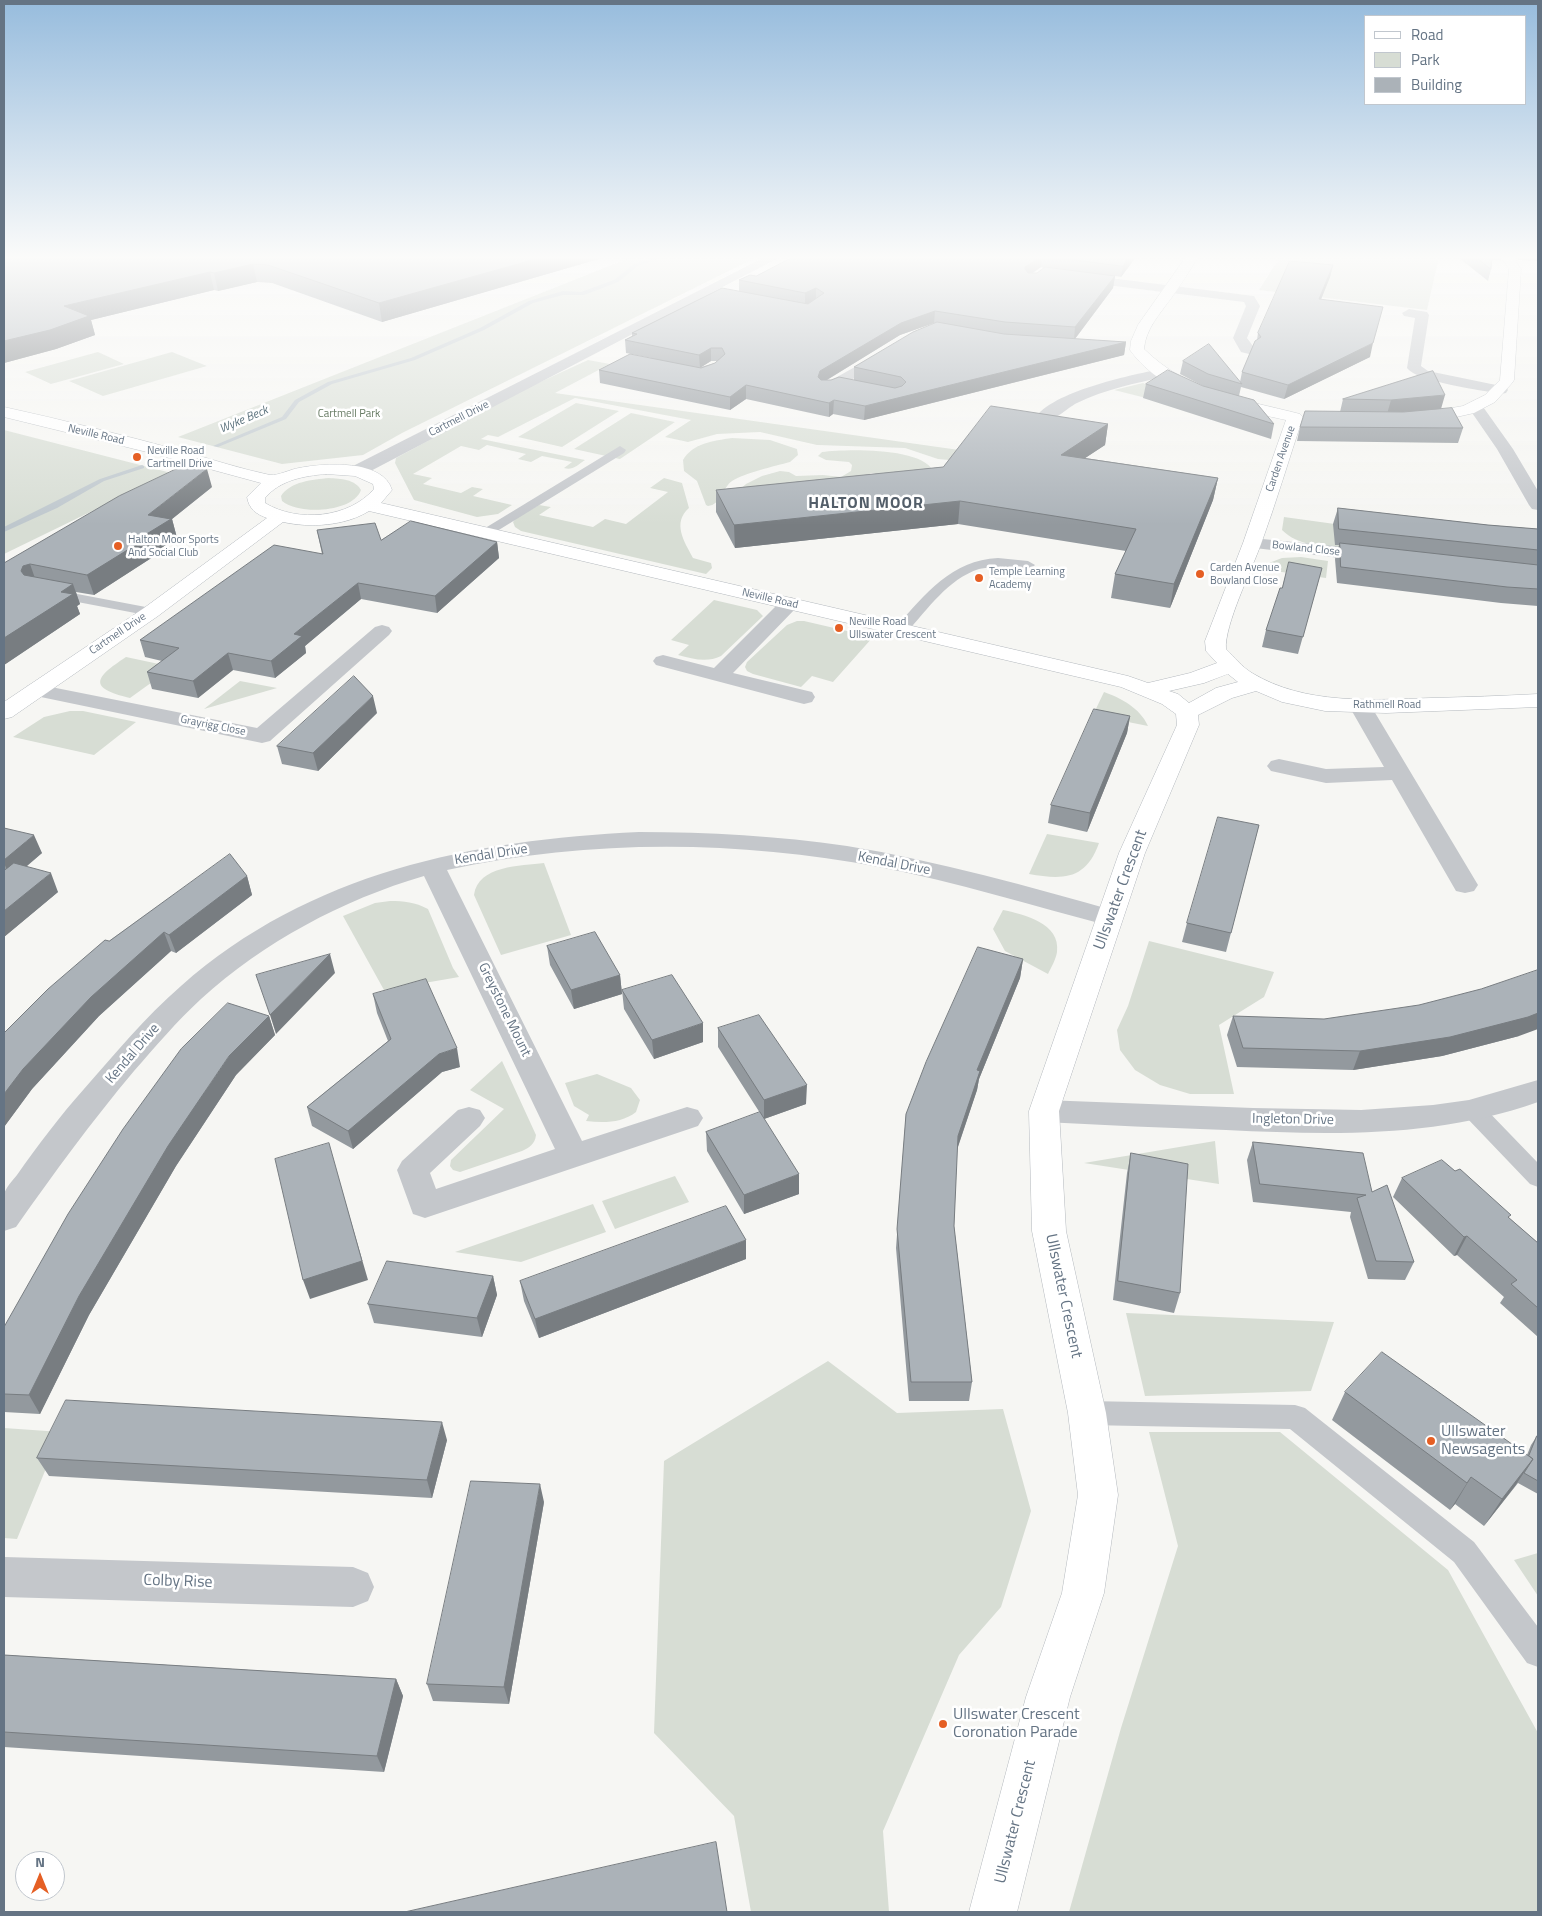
<!DOCTYPE html>
<html>
<head>
<meta charset="utf-8">
<style>
	body { margin:0 }
	#map { position:relative; width:1542px; height:1916px; overflow:hidden; background:#f6f6f3; font-family:"Titillium Web",sans-serif }
	canvas { display:block }
	.frame { position:absolute; inset:0; border:5px solid #657484; pointer-events:none }
	.legend { position:absolute; left:1364px; top:15px; width:162px; height:90px; box-sizing:border-box; background:#fff; border:1px solid #c1c7ce; margin:0; padding:6px 9px; list-style:none; font-size:15px; color:#657484 }
	.legend li { display:flex; align-items:center; gap:10px; height:25px }
	.legend b { width:25px; border:1px solid #c1c7ce }
	.north { position:absolute; left:15px; top:1851px; width:50px; height:50px; box-sizing:border-box; background:#fff; border:1px solid #c1c7ce; border-radius:50%; rotate:0deg; font-size:14px; font-weight:700; line-height:20px; text-align:center; color:#657484 }
	.north::after { content:''; display:block; margin:auto; width:18px; height:22px; background:#e55f24; clip-path:polygon(50% 0,100% 100%,50% 72%,0 100%) }
</style>
</head>
<body>
<div id="map">
<canvas width="1542" height="1916"></canvas>
<div class="frame"></div>
<ul class="legend">
<li><b style="height:6px;background:#fff"></b>Road</li>
<li><b style="height:14px;background:#d7ddd4"></b>Park</li>
<li><b style="height:14px;background:#abb2b8"></b>Building</li>
</ul>
<div class="north">N</div>
</div>
<script>
const ctx = document.querySelector('canvas').getContext('2d');
ctx.lineJoin = 'round';
function fill(path, color) { ctx.fillStyle = color; ctx.fill(path, 'evenodd'); }
function stroke(path, color, width, dash) { ctx.strokeStyle = color; ctx.lineWidth = width; ctx.lineCap = dash ? 'butt' : 'round'; ctx.setLineDash(dash || []); ctx.stroke(path); }
function drawText(font, color, halo, rows, align = 'center') {
  ctx.font = font + ' "Titillium Web",sans-serif'; ctx.lineWidth = 5; ctx.setLineDash([]); ctx.textBaseline = 'middle'; ctx.strokeStyle = halo; ctx.fillStyle = color; for (const [text, x, y, turn = 0] of rows) {
    ctx.save(); ctx.translate(x, y); ctx.rotate((+turn || 0) * Math.PI / 180); ctx.textAlign = isNaN(turn) ? turn : align; if (halo) ctx.strokeText(text, 0, 0); ctx.fillText(text, 0, 0); ctx.restore();
  }
}
const green = new Path2D(`
	M632 257H757L402 433 363 455 282 464 178 437Z
	M1280 257H1430L1438 261 1427 310 1259 290Z
	M98 352 124 364 51 384 25 372Z
	M172 352 207 366 103 396 69 381Z
	M588 360 610 364 555 393 1009 457 972 462 938 459 905 448 817 445 760 432 717 434 688 442 665 437 691 420 575 398 498 437 488 435 481 439 585 460C578 465 572 471 564 468L572 462 542 456 531 462 518 459 526 454 487 445 479 450 461 446 413 474 432 478 423 484 461 493 472 487 483 489 473 496 512 505 498 514 477 517 414 500 395 463 396 458 525 389Z
	M1143 383 1149 386 1154 400 1114 390Z
	M576 403 619 411 562 447 518 437Z
	M631 413 675 422 620 459 574 449Z
	M4 430 179 475 119 498 4 554Z
	M732 438 770 440 797 449 798 455 790 462C775 466 745 473 732 481 723 487 721 505 708 506L706 505 697 481 684 471 683 460C693 443 713 441 732 438Z
	M822 452C845 449 922 447 933 471L897 478 871 473 863 478 739 490 746 484 762 476 780 471 789 472 796 476 823 475 841 477 851 471 852 465 849 462 826 460 818 456Z
	M329 478C341 479 355 479 361 490 353 513 298 515 282 501L281 496C291 481 312 480 329 478Z
	M664 478 682 483 689 508C672 523 684 541 693 558L711 563 712 568 706 574 521 531 515 527 513 522 517 517 539 505 551 507 539 515 593 527 605 519 626 524 668 492 650 488Z
	M1284 517 1342 525 1343 548C1322 546 1298 546 1282 530Z
	M1301 557 1328 561 1326 578 1267 570 1269 563 1282 558Z
	M714 600 757 610 763 616 721 656C707 663 693 659 678 655L689 645 671 640Z
	M797 621H804L873 637 833 682 812 676 801 687 753 674 747 671 745 667 747 662 787 625Z
	M126 657 173 667 130 698C88 688 94 678 126 657Z
	M240 681 277 688 204 709Z
	M1104 692C1121 698 1140 708 1148 726L1093 715Z
	M70 711H83L136 722 94 755 13 737 44 717Z
	M1047 834 1099 843C1086 880 1063 880 1029 874Z
	M544 863 571 935 501 955 474 895C478 865 521 866 544 863Z
	M390 901C404 901 415 902 428 909L453 968 459 977 384 990 343 916 375 903Z
	M1003 910C1023 914 1061 923 1057 952 1056 959 1051 968 1048 974L1005 951 993 929Z
	M1149 941 1274 972 1264 997 1219 1025 1234 1094H1190L1160 1085 1135 1070 1120 1050 1117 1030 1128 1006Z
	M502 1061 536 1135C535 1144 529 1148 522 1151L460 1172 453 1170 450 1166 451 1160 504 1109 470 1090Z
	M597 1074 631 1088 640 1100 636 1112C622 1123 604 1123 586 1121L589 1115 574 1106 565 1083Z
	M1215 1141 1219 1184 1084 1163Z
	M675 1176 689 1202 615 1229 602 1201Z
	M593 1204 606 1232 521 1262 455 1252Z
	M1126 1313 1334 1322 1311 1391 1145 1396Z
	M828 1361 897 1413 1003 1409 1031 1511 1001 1607 959 1655 883 1831 889 1912H751L734 1816 654 1733 664 1461Z
	M4 1428 61 1432 17 1539 4 1538Z
	M1149 1432H1280L1448 1570 1538 1733V1912H1069L1121 1728 1178 1546Z
	M1538 1553V1596L1514 1560Z`);
const stream = new Path2D(`
	M658 257H664L638 266 618 282 584 295H563L533 303 484 330 415 360 332 384 299 402 286 419 218 447 213 446 282 417 295 400 328 382 411 358 480 328 529 301 563 291 581 292 614 280 634 264Z
	M142 465 144 466V468L104 481 57 508 4 532V527L100 479Z`);
const lane = new Path2D(`
	M620 446 626 450 624 453 489 536 484 537 477 533Z
	M998 558 1028 561 1035 565C1029 572 992 565 979 569 948 579 928 609 907 632H897L895 629 897 626C925 594 952 560 998 558Z
	M51 589 151 608 156 609 158 612 156 615 151 616 46 596 44 593 46 590Z
	M1473 1102 1481 1104 1538 1163V1187L1530 1184 1465 1116 1462 1110 1465 1104Z
	M1087 1401 1295 1405 1305 1408 1474 1542 1538 1627V1667L1527 1663 1454 1562 1290 1429 1087 1425 1077 1422 1073 1413 1077 1404Z`);
const street = new Path2D(`
	M765 257H780L363 475H351L349 471 351 467Z
	M1078 274 1254 296 1260 306 1247 338 1256 350 1249 354 1241 352 1233 338 1246 306 1244 302 1074 281 1072 278Z
	M1409 309 1427 312 1429 315 1421 366 1428 371 1506 387 1508 390 1506 393 1501 394C1481 390 1417 382 1407 368L1415 318 1404 316 1402 313Z
	M885 350 890 351 892 354 890 357 831 392H821L819 389 821 386Z
	M1160 369 1165 370 1167 373 1165 376C1135 384 1105 389 1077 403 1065 409 1051 426 1036 422L1034 419C1053 391 1128 376 1160 369Z
	M1476 402 1481 404 1513 449 1538 491V510L1532 509 1529 505 1497 449 1468 407 1471 404Z
	M1252 538 1375 550 1382 552 1384 556 1382 560 1375 562 1246 547 1243 543 1246 539Z
	M790 597 797 599 800 603 797 607 733 673 812 692 815 697 812 702 804 704 796 702 656 665 653 661 656 657 663 655 714 668 783 599Z
	M382 625 389 627 392 631 389 635 270 741 262 743 36 696 28 695 25 690 28 685 36 684 257 728 375 627Z
	M1360 699 1368 701 1478 885 1474 891 1465 893 1456 891 1392 780 1326 783 1271 771 1267 766 1271 761 1279 759 1326 769 1384 767 1349 706 1352 701Z
	M639 832C709 832 778 836 847 846 939 861 1030 887 1119 912L1123 918 1119 924 1110 926C1033 906 957 882 879 867 737 840 588 839 447 870L582 1141 687 1107 698 1110 703 1118 698 1126 425 1218 413 1214 397 1170 402 1161 458 1110 469 1107 480 1110 485 1118 480 1126 430 1173 436 1189 555 1149 424 876C342 900 264 942 201 999 177 1021 156 1046 134 1071 92 1121 54 1173 16 1227L4 1231C4 1220 2 1206 4 1195 5 1188 13 1180 17 1175 38 1145 60 1116 84 1089 115 1054 145 1017 181 986 310 872 472 840 639 832Z
	M1538 1080V1102C1436 1138 1333 1135 1226 1130 1166 1128 1105 1125 1044 1122L1033 1119 1029 1111 1033 1103 1044 1100 1253 1108 1361 1110 1433 1105 1469 1100Z
	M4 1557 353 1567 368 1573 374 1587 368 1601 353 1607 4 1597Z`);
const secondary = new Path2D(`
	M1186 257H1198C1190 271 1181 284 1172 297 1160 314 1146 328 1144 349 1189 393 1242 399 1300 414L1303 417C1289 459 1276 503 1261 544 1252 569 1224 626 1226 649 1234 657 1242 667 1252 673 1305 705 1371 700 1431 698 1467 697 1502 696 1538 694V707L1386 713 1325 711 1282 702 1256 691 1232 698 1198 715 1199 725 1145 853 1059 1111 1066 1231 1106 1413 1118 1495 1104 1593 1070 1697 1017 1912H969L1026 1697 1062 1593 1078 1495 1068 1413 1032 1231 1029 1111 1119 853 1177 725 1176 714 1162 704 1121 687 369 511C345 526 310 528 283 522L158 616 12 717 4 719V702L144 608 267 518C256 514 249 509 247 497L261 483 147 452 4 417V407C63 420 123 435 182 451 211 459 241 469 270 475 278 476 291 469 299 468 324 463 383 459 392 490L381 503 1128 676 1148 683 1190 673 1217 663 1206 651 1205 641 1243 543 1286 420C1233 408 1164 398 1130 350L1131 341 1138 325ZM326 474 355 476 373 484 374 489C349 518 298 523 265 503V498C280 480 304 476 326 474ZM1228 674 1238 682 1216 688 1189 703 1178 694 1169 691 1204 683Z
	M1501 257H1513L1521 269 1514 380 1512 383 1495 402 1474 413 1443 420 1418 423 1412 421 1410 418 1412 415 1463 406 1485 395 1500 380 1509 269Z`);
const wall = new Path2D(`
	M4 257H602V258L382 322 272 283 257 282 218 291 214 290 91 320 95 335 56 349 4 363Z
	M910 257H1136L1121 277 1115 276 1113 288 1075 339 1126 342 1124 355 864 420 833 414 829 417 746 399 730 410 600 383 599 370 651 358 626 353 625 340 632 336V333L739 292V280L756 276ZM1041 267 1044 268 1037 273H1033ZM934 323 854 367V380H827L900 335ZM711 361H717L715 363 701 367Z
	M1458 257H1502L1501 260H1492L1491 269 1488 281Z
	M1514 257H1538V261L1518 260Z
	M1333 265 1330 277 1321 299 1370 357 1284 399 1241 387 1239 396 1274 424 1271 439 1143 398 1146 384 1205 387 1180 374 1183 361 1240 382 1242 372 1257 340 1258 333Z
	M1433 371 1441 409 1463 428 1458 443 1297 441 1300 427 1340 412 1343 399Z
	M1108 424 1105 445 1085 458 1218 478 1213 500 1170 608 1111 598 1115 574 1126 551 958 524 735 548 716 512V490L943 467Z
	M212 487 172 519 177 538 155 552 156 555 94 595 76 592 80 604 77 606 80 614 4 665V563Z
	M1338 508 1488 525 1538 529V606L1501 603 1337 583 1335 559 1339 545H1335L1333 524Z
	M317 530 381 540 497 542 499 558 437 613 361 599 305 646 306 653 275 678 233 670 198 698 152 689 147 672 162 661 145 657 140 640 322 554Z
	M1322 568 1298 654 1262 647 1266 630 1282 588Z
	M377 713 318 771 282 764 277 746Z
	M1130 716 1127 733 1087 832 1048 823 1051 805Z
	M1259 825 1226 952 1182 942 1187 923Z
	M4 828 42 853 26 867 58 892 4 937Z
	M247 876 252 895 176 953 171 951 99 1016 32 1089 4 1127V1033L109 941Z
	M547 946 620 975 622 994 574 1009 550 965Z
	M1023 959 1020 978 979 1079 977 1090 957 1150 954 1226 972 1382 969 1401H909L896 1248 906 1114Z
	M622 990 703 1042 654 1059 624 1009Z
	M373 994 460 1067 442 1072 353 1149 312 1126 307 1107 388 1041 377 1013Z
	M269 1016 275 1035 236 1075 176 1166 89 1315 40 1414 4 1412V1327Z
	M1233 1016 1519 1036 1442 1056 1353 1070 1237 1067 1227 1035Z
	M718 1028 806 1104 764 1119 799 1194 744 1214 707 1151 706 1132 760 1113 718 1047Z
	M1253 1142 1372 1192 1414 1262 1405 1280 1368 1279 1350 1217 1351 1212 1253 1202 1247 1160Z
	M1131 1153 1180 1293 1174 1313 1113 1300 1127 1173Z
	M1455 1171 1538 1243V1337L1500 1303 1504 1297 1457 1255 1454 1256 1393 1197 1402 1178Z
	M746 1259 539 1338 524 1301 520 1281Z
	M493 1276 497 1295 482 1337 374 1323 368 1304Z
	M1345 1392 1527 1455 1531 1445 1537 1436H1538V1494L1518 1483 1484 1526 1455 1504 1450 1510 1332 1420Z
	M447 1440 432 1498 49 1476 37 1458Z
	M544 1502 509 1704 433 1701 427 1684Z
	M4 1655 396 1679 403 1696 384 1772 4 1747Z`);
const shadedWall = new Path2D(`
	M543 257H602V258L382 322 379 303Z
	M1041 257H1042L1041 267 1024 278 1025 267Z
	M1129 257H1136L1121 277 1123 266Z
	M253 264 257 282 218 291 214 273Z
	M1333 265 1330 277 1316 312 1319 299Z
	M210 272 214 290 91 320 95 335 56 349 4 363V341L64 306Z
	M1115 276 1113 288 1074 340 1075 327Z
	M816 288V300L805 305V293Z
	M935 311 934 323 900 335 820 384 818 377 820 371 901 323Z
	M1126 342 1124 355 864 420 865 406Z
	M1373 343 1370 357 1284 399 1288 385Z
	M711 348V361L700 368 699 355Z
	M746 385V399L730 410V397Z
	M1445 395 1441 409 1387 414 1391 400Z
	M834 400 833 414 829 417V403Z
	M1108 424 1105 445 1058 476 1061 455Z
	M207 469 212 487 172 519 177 538 155 552 156 555 94 595 87 575 145 535 148 515Z
	M1218 478 1213 500 1170 608 1174 584Z
	M960 501 958 524 735 548 734 525Z
	M497 542 499 558 437 613 435 596Z
	M30 564 37 584 30 586 21 571 23 566Z
	M358 583 361 599 305 646 306 653 275 678 271 661 294 634Z
	M73 584 80 604 77 606 80 614 4 665V638L61 592Z
	M228 653 233 670 198 698 193 681Z
	M373 696 377 713 318 771 313 753Z
	M1130 716 1127 733 1087 832 1090 813Z
	M34 835 42 853 11 879 4 863V860Z
	M51 873 58 892 4 937V911Z
	M247 876 252 895 176 953 169 935Z
	M164 932 171 951 99 1016 32 1089 4 1127V1094L23 1069 91 997Z
	M330 954 335 973 276 1034 270 1015Z
	M1023 959 1020 978 979 1079 977 1090 955 1155 958 1136 977 1070Z
	M620 975 622 994 574 1009 571 990Z
	M1538 1013V1029L1519 1036 1442 1056 1353 1070 1360 1051Z
	M269 1016 275 1035 236 1075 176 1166 89 1315 40 1414 29 1395 79 1296 168 1146 229 1056Z
	M703 1023V1042L654 1059 652 1040Z
	M457 1048 460 1067 442 1072 353 1149 348 1131 439 1054Z
	M807 1085 806 1104 764 1119V1100Z
	M334 1163 368 1280 310 1299 303 1280Z
	M799 1174V1194L744 1214V1195Z
	M1467 1236 1457 1255 1454 1256 1464 1237Z
	M746 1240V1259L539 1338 535 1319Z
	M493 1276 497 1295 482 1337 477 1318Z
	M442 1422 447 1440 432 1498 427 1480Z
	M1533 1459 1515 1486 1484 1526 1502 1499Z
	M1471 1477 1455 1504 1450 1510 1467 1483Z
	M540 1484 544 1502 509 1704 504 1687Z
	M396 1679 403 1696 384 1772 377 1756Z`);
const building = new Path2D(`
	M4 257H543L379 303 268 265 253 264 214 273 210 272 64 306 89 316 50 330 4 341Z
	M793 257H1041L1025 267V269L1028 273H1037L1045 267 1115 276 1075 327 1005 322 935 311 901 323 820 371 818 377 821 380H831L839 377 895 388 902 386 906 382 901 377 854 367 913 332 937 322 1004 334 1126 342 865 406 834 400 829 403 746 385 730 397 599 370 630 354 701 368 715 363 725 354 722 348H711L699 355 625 340 637 334 632 333 722 288 808 304 824 293 816 288 805 293 739 280 750 275 756 276Z
	M1052 257H1129L1123 266Z
	M1476 257H1492L1491 269Z
	M1290 261 1333 265 1319 299 1383 307 1373 343 1288 385 1242 372 1255 341 1261 337 1258 333Z
	M1209 344 1242 384 1208 374 1183 361Z
	M1168 370 1203 386 1254 400 1274 424 1146 384Z
	M1433 371 1445 395 1391 400 1343 399Z
	M991 406 1108 424 1061 455 1218 478 1174 584 1115 574 1136 529 960 501 734 525 716 490 943 467Z
	M1452 408 1463 428 1300 427 1305 411 1403 412Z
	M200 458 207 469 148 515 171 519 145 535 150 536 87 575 30 564 23 566 21 571 24 575 73 584 61 592 73 594 4 638V563L119 496Z
	M1338 508 1488 525 1538 529V550L1339 529Z
	M411 521 497 542 435 596 358 583 294 634 302 636 271 661 228 653 193 681 147 672 179 648 140 640 274 545 323 554 317 530 375 523 381 540Z
	M1340 543 1538 565V589L1507 587 1341 567Z
	M1289 562 1322 568 1303 637 1266 630 1280 588H1282Z
	M354 676 373 696 313 753 277 746Z
	M1094 709 1130 716 1090 813 1051 805Z
	M1218 817 1259 825 1231 933 1187 923Z
	M4 828 34 835 4 860Z
	M230 854 247 876 169 935 164 932 91 997 23 1069 4 1094V1033L48 989 105 940 109 941Z
	M14 863 51 873 4 911V871Z
	M595 932 620 975 571 990 547 946Z
	M978 947 1023 959 977 1070 980 1071 958 1136 954 1226 972 1382H911L897 1229 906 1114 926 1062Z
	M330 954 270 1015 256 975Z
	M1538 970V1013L1528 1017 1450 1037 1360 1051 1243 1048 1233 1016 1324 1019 1419 1005 1481 989Z
	M672 975 703 1023 652 1040 622 990Z
	M426 979 457 1048 439 1054 348 1131 307 1107 391 1039 373 994Z
	M228 1003 269 1016 229 1056 168 1146 79 1296 29 1395 4 1394V1327L68 1214 123 1129 181 1049Z
	M759 1015 807 1085 764 1100 718 1028Z
	M760 1112 799 1174 744 1195 706 1132Z
	M1253 1142 1363 1153 1372 1192 1387 1185 1414 1262 1376 1261 1357 1198 1366 1195 1260 1184Z
	M329 1143 362 1261 303 1280 275 1159Z
	M1131 1153 1188 1164 1180 1293 1118 1281Z
	M1442 1160 1455 1171 1460 1169 1511 1215 1508 1217 1538 1243V1308L1511 1284 1517 1280 1467 1236 1464 1237 1402 1178Z
	M726 1206 746 1240 535 1319 520 1281Z
	M387 1261 493 1276 477 1318 368 1304Z
	M1382 1352 1533 1459 1502 1499 1471 1477 1467 1483 1345 1392Z
	M66 1400 442 1422 427 1480 37 1458Z
	M1537 1436H1538V1481L1524 1473 1533 1459 1529 1456Z
	M471 1481 540 1484 504 1687 427 1684Z
	M4 1655 396 1679 377 1756 4 1732Z
	M716 1842 727 1912H405Z`);
const markers = [
	[137,457,5,"#e55f24"],
	[118,546,5,"#e55f24"],
	[1200,574,5,"#e55f24"],
	[979,578,5,"#e55f24"],
	[839,628,5,"#e55f24"],
	[1431,1441,5,"#e55f24"],
	[943,1724,5,"#e55f24"]
];
const farParknames = [
	["Cartmell Park",349,414]
];
const farStreetnames = [
	["Cartmell Drive",459,419,-27],
	["Neville Road",96,435,13],
	["Carden Avenue",1281,459,-71],
	["Bowland Close",1306,549,6],
	["Neville Road",770,599,13],
	["Cartmell Drive",118,634,-34],
	["Rathmell Road",1387,705],
	["Grayrigg Close",213,726,11]
];
const farPoinames = [
	["Neville Road",147,451],
	["Cartmell Drive",147,464],
	["Halton Moor Sports",128,540],
	["And Social Club",128,553],
	["Carden Avenue",1210,568],
	["Bowland Close",1210,581],
	["Temple Learning",989,572],
	["Academy",989,585],
	["Neville Road",849,622],
	["Ullswater Crescent",849,635]
];
const farWaternames = [
	["Wyke Beck",244,420,-23]
];
const streetNames = [
	["Kendal Drive",491,855,-9],
	["Kendal Drive",894,864,11],
	["Greystone Mount",504,1010,64],
	["Kendal Drive",133,1054,-49],
	["Ingleton Drive",1293,1120,1]
];
const farDistrictnames = [
	["HALTON MOOR",866,504]
];
const nearStreetnames = [
	["Ullswater Crescent",1121,890,-70],
	["Ullswater Crescent",1063,1296,78],
	["Colby Rise",178,1582,2],
	["Ullswater Crescent",1016,1822,-76]
];
const nearPoinames = [
	["Ullswater",1441,1432],
	["Newsagents",1441,1450],
	["Ullswater Crescent",953,1715],
	["Coronation Parade",953,1733]
];
fill(green, '#d7ddd4');
fill(stream, '#bec7cd');
stroke(secondary, '#b4b9be', 1);
fill(lane, '#c4c7cb');
fill(street, '#c4c7cb');
fill(secondary, '#fff');
fill(wall, '#93999e');
fill(shadedWall, '#787d81');
fill(building, '#abb2b8');
stroke(building, '#787d81', 1);
const sky = ctx.createLinearGradient(0, 0, 0, 525);
sky.addColorStop(0, '#97bcdd');
sky.addColorStop(0.49, '#fbfbfa');
sky.addColorStop(1, '#fbfbfa00');
ctx.fillStyle = sky;
ctx.fillRect(0, 0, 1542, 525);
for (const [x, y, r, color] of markers) { const dot = new Path2D(); dot.arc(x, y, r, 0, 2 * Math.PI); ctx.fillStyle = color; ctx.fill(dot); stroke(dot, '#fff', 2); }
drawText('11px', '#677b64', '#fff', farParknames);
drawText('11px', '#657484', '#fff', farStreetnames);
drawText('11px', '#657484', '#fff', farPoinames, 'left');
drawText('italic 12px', '#607681', '#fff', farWaternames);
drawText('14px', '#657484', '#fff', streetNames);
ctx.letterSpacing = '1px';
drawText('bold 16px', '#535e69', '#fff', farDistrictnames);
ctx.letterSpacing = '0px';
drawText('16px', '#657484', '#fff', nearStreetnames);
drawText('16px', '#657484', '#fff', nearPoinames, 'left');
</script>
</body>
</html>
